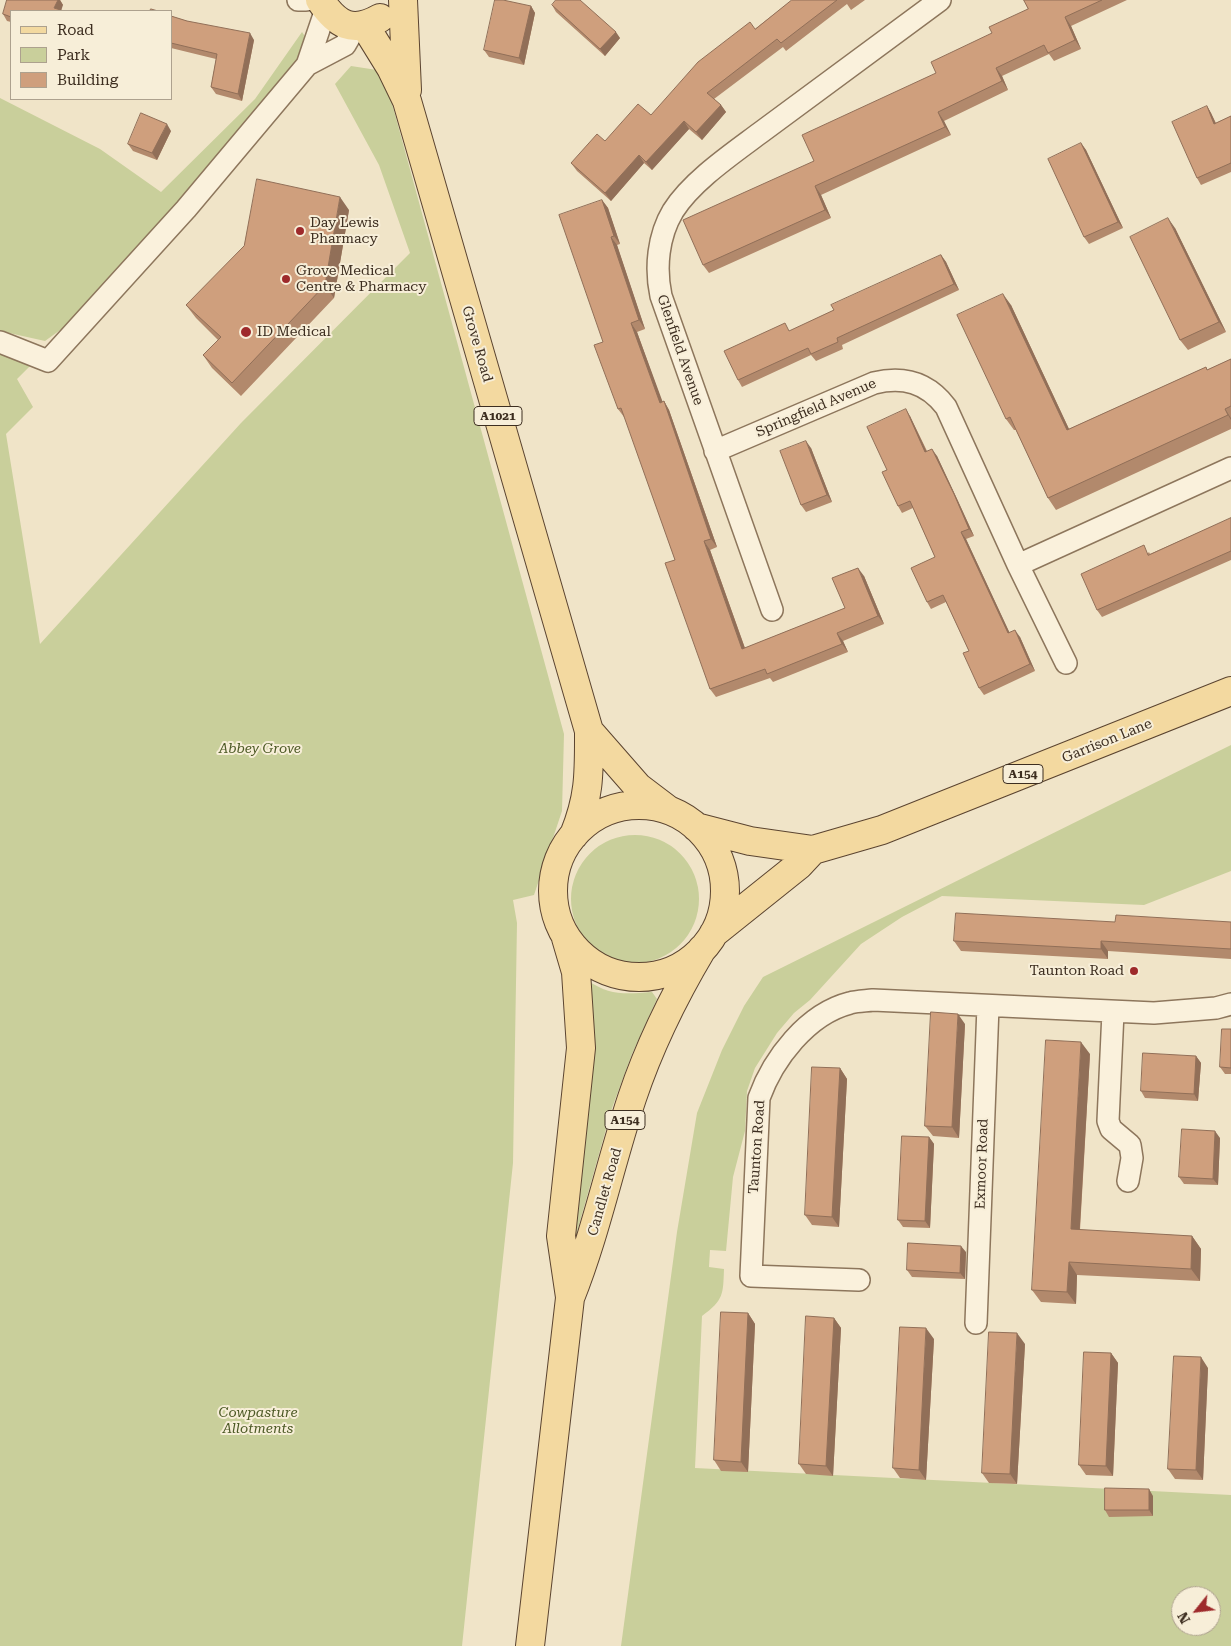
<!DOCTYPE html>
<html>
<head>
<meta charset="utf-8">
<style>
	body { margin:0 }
	#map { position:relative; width:1231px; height:1646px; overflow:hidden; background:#f0e4c8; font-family:"Roboto Serif",serif }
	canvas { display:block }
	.legend { position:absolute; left:10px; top:10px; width:162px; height:90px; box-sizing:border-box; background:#f7eed8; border:1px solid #ada18e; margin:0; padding:6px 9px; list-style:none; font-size:15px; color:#3d2e20 }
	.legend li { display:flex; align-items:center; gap:10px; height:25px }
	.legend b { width:25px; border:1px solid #ada18e }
	.north { position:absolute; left:1171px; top:1586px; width:50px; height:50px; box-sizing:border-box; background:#f7eed8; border:1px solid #ada18e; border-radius:50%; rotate:241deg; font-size:14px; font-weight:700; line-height:20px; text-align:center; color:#3d2e20 }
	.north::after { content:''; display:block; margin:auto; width:18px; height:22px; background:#9e2a2b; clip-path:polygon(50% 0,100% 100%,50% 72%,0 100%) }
</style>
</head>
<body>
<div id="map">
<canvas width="1231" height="1646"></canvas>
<ul class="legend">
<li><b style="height:6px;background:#f3d9a0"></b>Road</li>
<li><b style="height:14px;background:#c9cf9b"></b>Park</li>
<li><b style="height:14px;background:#cf9f7d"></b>Building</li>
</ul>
<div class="north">N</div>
</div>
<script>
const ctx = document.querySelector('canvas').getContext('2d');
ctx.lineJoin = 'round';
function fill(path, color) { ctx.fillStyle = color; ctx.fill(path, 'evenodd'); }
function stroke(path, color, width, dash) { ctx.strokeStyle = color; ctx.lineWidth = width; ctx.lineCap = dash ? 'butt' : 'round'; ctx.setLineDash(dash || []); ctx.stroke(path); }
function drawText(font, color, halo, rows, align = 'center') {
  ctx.font = font + ' "Roboto Serif",serif'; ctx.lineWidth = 4; ctx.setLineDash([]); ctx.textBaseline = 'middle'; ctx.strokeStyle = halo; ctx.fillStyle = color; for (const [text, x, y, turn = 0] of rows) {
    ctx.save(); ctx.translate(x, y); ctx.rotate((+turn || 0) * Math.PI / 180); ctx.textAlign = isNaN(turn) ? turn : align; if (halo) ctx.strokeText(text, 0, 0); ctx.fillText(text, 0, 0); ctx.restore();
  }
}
const green = new Path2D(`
	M302 32 313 48 74 320 45 341 0 331V98L100 149 161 192 255 99Z
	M351 66 377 70 390 96 564 734 562 811 534 895 513 900 517 923 513 1163 462 1646H0V353L31 365 17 379 33 407 6 434 40 644 241 423 410 253 379 165 335 84Z
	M1231 745V871L1144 905 942 896 902 917 861 944 810 1000 794 1013 777 1033 755 1068 747 1091 745 1131 733 1177 726 1251 710 1250 709 1267 724 1269C723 1294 724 1300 702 1316L695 1468 1231 1495V1646H621L677 1232 697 1113 722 1050 744 1006 763 977ZM1181 1596H1211V1626H1181Z
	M571 899a64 64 0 1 1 128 0a64 64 0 1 1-128 0Z
	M587 980C610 996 625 994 652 992L657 999 632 1054 612 1108 575 1239 570 1237Z`);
const street = new Path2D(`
	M298 0H306
	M326 9 307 65 345 45 356 26
	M0 342 48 361 186 209 307 65
	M715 451 874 383C903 376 927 382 946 407L1018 565
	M772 610 661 296C655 268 658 236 673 211 692 181 732 154 760 133 820 88 880 44 940 0
	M1066 663 1018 565 1231 468
	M1113 1012 1108 1121 1111 1129 1130 1145 1132 1158 1128 1181
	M859 1280 751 1276 759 1098C773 1059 807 1014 850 1003 857 1001 865 1001 873 1000L1154 1013 1216 1008 1231 1004
	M976 1323 988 1006`);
const primary = new Path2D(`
	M320 0C337 25 352 34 380 18
	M403 0 407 90
	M365 26 391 68 407 101 589 731C589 772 590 796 574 835
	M589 731 638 787 667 809
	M553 891a86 86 0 1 1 172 0a86 86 0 1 1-172 0Z
	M696 827 750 841 813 850 882 830 1231 691
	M714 933 799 865 813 850
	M566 938 576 972 581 1048 561 1236 570 1297
	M530 1646 570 1298C596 1233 610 1164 632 1098 649 1047 674 996 702 949`);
const wall = new Path2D(`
	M6 0H60L63 5 11 11V22L7 21 3 14 7 0Z
	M792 0H865L851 10 847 4 786 51 783 47 714 99 721 105 726 112 702 140 689 129 652 170 644 163 611 201 577 171 571 163 605 141 651 115 755 29Z
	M1024 0H1127L1071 26 1081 49 1054 61 1049 54 1002 76 1008 90 944 121 951 135 821 195 831 218 709 273 703 265 814 161 992 33 1028 9Z
	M552 5 620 38 605 56 556 12Z
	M531 6 535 13 524 65 489 57 484 50Z
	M171 16 187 21 254 40 242 101 216 94 211 87 216 59 171 48Z
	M1207 106 1211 113 1216 123 1231 116V172L1201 185 1197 178Z
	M171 131 157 160 133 151 128 144Z
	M1081 143 1086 150 1123 228 1089 244 1084 237Z
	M602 200 608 208 620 244 617 245 645 329 637 332 662 402 664 401 669 410 717 547 710 550 745 648 845 608 864 576 884 624 843 641 848 652 773 682 770 678 716 697 710 689 675 560 625 417H624L618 409 603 342Z
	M349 210 334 298 241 396 212 368 203 355 218 340 196 318 186 305Z
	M1175 228 1226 332 1188 350 1180 340Z
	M941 255 946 262 959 290 842 345 843 349 816 361 811 355 742 387 738 380 790 331 834 310Z
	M1011 305 1069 429 1206 367 1207 370 1231 359V429L1056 510 1048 498 1016 430H1014L1006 419Z
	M910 416 927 451 937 456 958 501 974 536 966 539 1009 632 1020 637 1035 671 984 695 979 688 969 651 946 602 931 609 927 602 935 557 913 508 902 513 898 506 887 470Z
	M811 448 832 502 806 512 801 505Z
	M1231 518V560L1102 617 1097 610 1149 552 1150 554Z
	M1115 922H1231V959L1108 951V959L961 951 954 941Z
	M965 1024 959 1138 933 1136 925 1126Z
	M1231 1029V1074H1225L1220 1067Z
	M1090 1054 1080 1230 1192 1236 1201 1249 1200 1281 1077 1275 1076 1304 1041 1302 1032 1290Z
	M1196 1056 1201 1063 1198 1101 1145 1098 1141 1091Z
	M840 1068 847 1079 839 1227 812 1225 805 1215Z
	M929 1137 934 1144 930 1228 903 1227 898 1220Z
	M1220 1138 1218 1185 1184 1184 1179 1177Z
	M966 1252 965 1279 912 1277 907 1270Z
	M748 1313 755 1324 748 1472 721 1471 714 1460Z
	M834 1318 841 1328 833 1476 806 1474 799 1464Z
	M934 1339 926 1480 900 1478 893 1468Z
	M1025 1344 1017 1484 989 1483 982 1473Z
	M1111 1353 1118 1363 1113 1476 1086 1475 1079 1465Z
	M1208 1368 1203 1480 1175 1479 1168 1469Z
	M1153 1496V1516L1109 1517 1105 1510Z`);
const shadedWall = new Path2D(`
	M58 0H60L63 5 61 11 54 8Z
	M531 6 535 13 524 65 519 58Z
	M1065 17 1071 26 1081 49 1075 40Z
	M616 32 620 38 605 56 600 49Z
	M250 33 254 40 242 101 238 94Z
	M996 68 1002 76 1008 90 1002 81Z
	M721 105 726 112 702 140 696 132Z
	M1207 106 1211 113 1219 131 1214 124Z
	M938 112 944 121 951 135 945 127Z
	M684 121 689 129 652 170 646 162Z
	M167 124 171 131 157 160 152 153Z
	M1081 143 1086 150 1123 228 1118 222Z
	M639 155 644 163 611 201 605 193Z
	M815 186 821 195 831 218 825 210Z
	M340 197 349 210 334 298 325 285Z
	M602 200 608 208 620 244 614 236Z
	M1168 218 1175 228 1226 332 1219 322Z
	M611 237 617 245 645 329 639 320Z
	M941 255 946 262 959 290 954 284Z
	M1003 294 1011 305 1075 442 1067 430Z
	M631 323 637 332 666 411 660 403Z
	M664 401 669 410 717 547 711 539Z
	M906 409 910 416 930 459 925 452Z
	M1225 409 1231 418V420L1228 415Z
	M806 441 811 448 832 502 827 495Z
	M932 449 937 456 958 501 974 536 969 529Z
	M961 532 966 539 1013 640 1008 633Z
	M704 541 710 550 748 657 742 649Z
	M858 568 864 576 884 624 878 616Z
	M1015 630 1020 637 1035 671 1030 664Z
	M837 633 843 641 848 652 842 644Z
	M1101 941 1108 951V959L1101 949Z
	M958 1014 965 1024 959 1138 952 1127Z
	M1081 1042 1090 1054 1079 1241 1071 1229Z
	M1196 1056 1201 1063 1198 1101 1194 1094Z
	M840 1068 847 1079 839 1227 832 1217Z
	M1215 1131 1220 1138 1218 1185 1213 1179Z
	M929 1137 934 1144 930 1228 925 1221Z
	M1192 1236 1201 1249 1200 1281 1191 1269Z
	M961 1246 966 1252 965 1279 960 1273Z
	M1069 1262 1077 1275 1076 1304 1067 1292Z
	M748 1313 755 1324 748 1472 741 1462Z
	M834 1318 841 1328 833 1476 826 1466Z
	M926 1328 934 1339 926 1480 919 1470Z
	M1017 1333 1025 1344 1017 1484 1010 1474Z
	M1111 1353 1118 1363 1113 1476 1106 1466Z
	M1201 1357 1208 1368 1203 1480 1196 1470Z
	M1149 1489 1153 1496V1516L1149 1510Z`);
const building = new Path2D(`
	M7 0H58L54 8 64 11H11V17L3 14Z
	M495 0H503L531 6 519 58 484 50Z
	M556 0H580L616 32 600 49 552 5Z
	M792 0H837L781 43 777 39 707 93 721 105 696 132 684 121 646 162 639 155 605 193 571 163 597 134 605 141 638 104 651 115 698 62 750 22 755 29Z
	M1024 0H1102L1065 17 1075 40 1048 53 1044 45 996 68 1002 81 938 112 945 127 815 186 825 210 703 265 683 220 814 161 802 135 936 73 931 62 992 33 989 27 1028 9Z
	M151 9 158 11H150Z
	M171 16 187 21 250 33 238 94 211 87 217 54 171 43Z
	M1207 106 1214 124 1231 116V163L1197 178 1172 122Z
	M141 113 167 124 152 153 128 144Z
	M1081 143 1118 222 1084 237 1048 159Z
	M257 179 340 197 325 285 232 383 203 355 221 337 186 305 244 246Z
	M602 200 614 236 611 237 639 320 631 323 660 403 664 401 711 539 704 541 742 649 845 608 832 578 858 568 878 616 837 633 842 644 767 674 765 669 710 689 665 563 675 560 621 408 618 409 594 345 603 342 559 215Z
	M1168 218 1219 322 1180 340 1130 237Z
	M941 255 954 284 837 338 838 342 811 354 808 348 738 380 724 351 785 323 789 331 834 310 831 305Z
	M1003 294 1067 430 1206 367 1207 370 1231 359V406L1225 409 1228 415 1048 498 1010 417 1006 419 957 315Z
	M906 409 925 452 932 449 954 494 969 529 961 532 1008 633 1015 630 1030 664 979 688 963 653 969 651 943 595 927 602 911 568 935 557 910 501 898 506 882 472 887 470 867 427Z
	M806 441 827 495 801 505 780 451Z
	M1231 518V551L1097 610 1081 574 1144 545 1148 555Z
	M956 913 1115 922 1116 915 1231 922V949L1101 941V949L954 941Z
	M931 1012 958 1014 952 1127 925 1126Z
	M1222 1029H1231V1068L1220 1067Z
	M1046 1040 1081 1042 1071 1229 1192 1236 1191 1269 1069 1262 1067 1292 1032 1290Z
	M1143 1053 1196 1056 1194 1094 1141 1091Z
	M812 1067 840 1068 832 1217 805 1215Z
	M1182 1129 1215 1131 1213 1179 1179 1177Z
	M902 1136 929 1137 925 1221 898 1220Z
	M908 1243 961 1246 960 1273 907 1270Z
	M721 1312 748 1313 741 1462 714 1460Z
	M806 1316 834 1318 826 1466 799 1464Z
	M900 1327 926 1328 919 1470 893 1468Z
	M989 1332 1017 1333 1010 1474 982 1473Z
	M1084 1352 1111 1353 1106 1466 1079 1465Z
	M1174 1356 1201 1357 1196 1470 1168 1469Z
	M1105 1488 1149 1489V1510H1105Z`);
const markers = [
	[300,231,5,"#9e2a2b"],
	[286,279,5,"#9e2a2b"],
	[246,332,6,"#9e2a2b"],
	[1134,971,5,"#9e2a2b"]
];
const shields = [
	[498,416,48],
	[1023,774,40],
	[625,1120,40]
];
const shieldNames = [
	["A1021",498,416],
	["A154",1023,774],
	["A154",625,1120]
];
const poiNames = [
	["Day Lewis",310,223],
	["Pharmacy",310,239],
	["Grove Medical",296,271],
	["Centre & Pharmacy",296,287],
	["ID Medical",257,332],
	["Taunton Road",1124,971,"right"]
];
const streetNames = [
	["Grove Road",477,344,74],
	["Glenfield Avenue",680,350,71],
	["Springfield Avenue",816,408,-23],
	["Garrison Lane",1107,741,-22],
	["Taunton Road",757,1147,-86],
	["Exmoor Road",982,1164,-88],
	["Candlet Road",605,1192,-74]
];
const parkNames = [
	["Abbey Grove",260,749],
	["Cowpasture",258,1413],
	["Allotments",258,1429]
];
fill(green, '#c9cf9b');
stroke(street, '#8d765c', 24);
stroke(primary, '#5b4430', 30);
stroke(street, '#faf1dc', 21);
stroke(primary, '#f3d9a0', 28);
fill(wall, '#b2896c');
fill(shadedWall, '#916f58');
fill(building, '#cf9f7d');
stroke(building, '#916f58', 1);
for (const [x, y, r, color] of markers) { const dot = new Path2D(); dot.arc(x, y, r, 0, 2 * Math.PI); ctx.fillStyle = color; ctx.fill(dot); stroke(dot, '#f7eed8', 2); }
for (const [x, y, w] of shields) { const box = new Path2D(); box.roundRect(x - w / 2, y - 9.5, w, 19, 4); ctx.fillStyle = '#f7eed8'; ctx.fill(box); stroke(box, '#3d2e20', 1); }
drawText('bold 12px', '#3d2e20', null, shieldNames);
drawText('14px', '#3d2e20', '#f7eed8', poiNames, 'left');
drawText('14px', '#3d2e20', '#f7eed8', streetNames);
drawText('italic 14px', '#4d5a26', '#f7eed8', parkNames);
</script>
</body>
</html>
